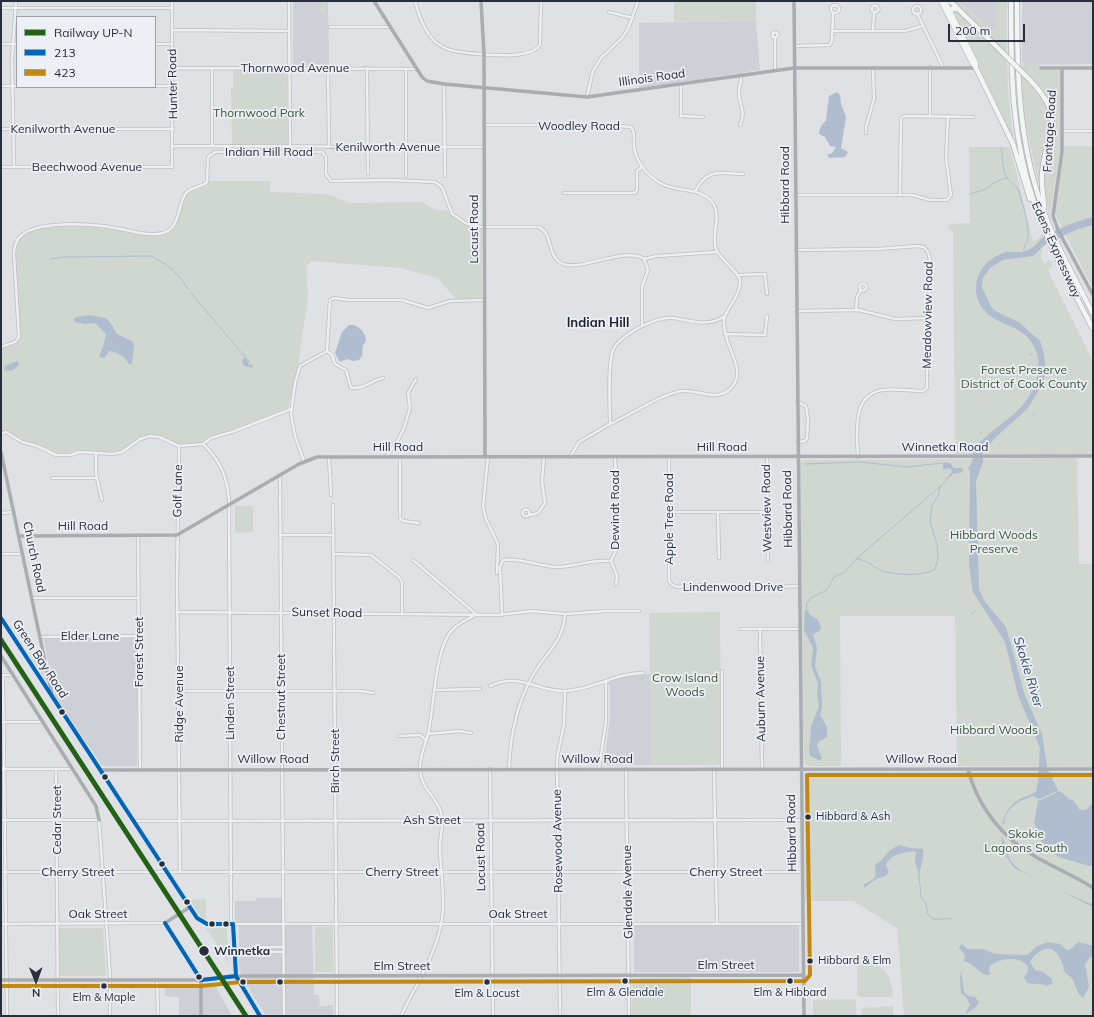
<!DOCTYPE html>
<html>
<head>
<meta charset="utf-8">
<style>
	body { margin:0 }
	#map { position:relative; width:1094px; height:1017px; overflow:hidden; background:#dfe1e4; font-family:Mulish,sans-serif }
	canvas { display:block }
	.frame { position:absolute; inset:0; border:2px solid #282f3b; pointer-events:none }
	.legend { position:absolute; left:16px; top:16px; width:140px; height:72px; box-sizing:border-box; background:#eceff4; border:1px solid #9ea2aa; margin:0; padding:5px 7px; list-style:none; font-size:12px; color:#282f3b }
	.legend li { display:flex; align-items:center; gap:8px; height:20px }
	.legend b { width:20px; border:1px solid #9ea2aa }
	.north { position:absolute; left:16px; top:961px; width:40px; height:40px; -webkit-text-stroke:3px #eceff4; paint-order:stroke; rotate:179deg; font-size:11px; font-weight:700; line-height:16px; text-align:center; color:#282f3b }
	.north::after { content:''; display:block; margin:auto; width:14px; height:18px; background:#282f3b; clip-path:polygon(50% 0,100% 100%,50% 72%,0 100%) }
	.scale { position:absolute; left:948px; top:24px; width:77px; height:18px; box-sizing:border-box; border:2px solid #282f3b; border-top:0; padding-left:5px; font-size:12px; line-height:14px; white-space:nowrap; color:#282f3b; -webkit-text-stroke:3px #eceff4; paint-order:stroke }
</style>
</head>
<body>
<div id="map">
<canvas width="1094" height="1017"></canvas>
<div class="frame"></div>
<ul class="legend">
<li><b style="height:5px;background:#236214"></b>Railway UP-N</li>
<li><b style="height:5px;background:#0065bd"></b>213</li>
<li><b style="height:5px;background:#c3880f"></b>423</li>
</ul>
<div class="north">N</div>
<div class="scale">200 m</div>
</div>
<script>
const ctx = document.querySelector('canvas').getContext('2d');
ctx.lineJoin = 'round';
function fill(path, color) { ctx.fillStyle = color; ctx.fill(path, 'evenodd'); }
function stroke(path, color, width, dash) { ctx.strokeStyle = color; ctx.lineWidth = width; ctx.lineCap = dash ? 'butt' : 'round'; ctx.setLineDash(dash || []); ctx.stroke(path); }
function drawText(font, color, halo, rows, align = 'center') {
  ctx.font = font + ' Mulish,sans-serif'; ctx.lineWidth = 3.5; ctx.setLineDash([]); ctx.textBaseline = 'middle'; ctx.strokeStyle = halo; ctx.fillStyle = color; for (const [text, x, y, turn = 0] of rows) {
    ctx.save(); ctx.translate(x, y); ctx.rotate((+turn || 0) * Math.PI / 180); ctx.textAlign = isNaN(turn) ? turn : align; if (halo) ctx.strokeText(text, 0, 0); ctx.fillText(text, 0, 0); ctx.restore();
  }
}
const built = new Path2D(`
	M293 1H328L329 65H293Z
	M958 1H996V28L992 29Z
	M1022 1H1093V64L1025 65 1022 62Z
	M756 21 760 70 639 88V23Z
	M137 638V766H102L54 695 44 639Z
	M650 674 651 765H604L610 718V686L607 683 626 676Z
	M256 898H283V924H312L314 995H319L320 1006 333 1005 334 1016H266L243 979 239 969V928L235 919V901H256Z
	M634 926H799V972H634Z
	M165 984H214L232 1016H179V997L165 996Z`);
const green = new Path2D(`
	M674 1H756V21L674 22Z
	M953 1H958L993 29 996 26V1H1007V54Z
	M322 2H326L325 14 320 13 319 7 322 5Z
	M953 11H956L1007 60 1008 90 1013 137H1012Z
	M1022 62 1025 65 1040 64 1041 69 1058 70 1060 72V150L1050 216C1046 202 1043 188 1045 173 1048 146 1062 122 1046 95 1040 85 1030 76 1021 68Z
	M233 70 287 71 288 144 232 145 231 88H233Z
	M1021 73C1027 80 1034 86 1040 93 1059 118 1045 154 1040 182H1038L1025 120Z
	M1063 146H1093V289L1056 216C1054 193 1063 169 1063 146Z
	M969 147H1010L1033 242 1042 235 1043 239 1035 246 1040 250 1042 248 1041 258 1045 264 1049 260 1052 262V267L1048 271 1093 361V454H955L953 233 947 226 950 224 970 223Z
	M209 181H270V192L326 194 350 203 422 202 433 209 448 211 455 219 463 224 482 228V299L457 300 437 278 401 268 311 261 306 266 308 296 298 367 288 409 209 438 201 443 179 445 162 437 150 434 143 436 124 449 117 452 78 451 61 454 19 439 8 431 1 432V349L17 344C21 340 20 332 20 327 20 309 10 251 19 239 24 232 38 228 46 227 72 224 97 227 122 230 136 232 151 236 165 234 192 222 167 192 208 186Z
	M1077 458 1079 564H1093V767L957 766 955 616H840L841 766H809L805 764 803 736 800 462 804 460Z
	M235 506H253V532L235 533Z
	M720 612 721 765H651L649 613Z
	M42 653 47 679 46 681 29 654Z
	M810 772H1093V1016H904L897 928 853 901H805V776L806 773Z
	M206 899V920L200 916 190 900Z
	M315 927H333V972H315Z
	M59 928H103L106 976H60Z
	M206 928H227L228 963Z
	M857 963C861 963 868 961 873 963 887 967 893 984 893 997H860L857 995Z
	M691 977V1016H631L633 978Z
	M856 999V1016H813V1000Z
	M893 1006V1016H861L862 1008Z`);
const water = new Path2D(`
	M837 92 840 95 841 104 846 117 841 148 848 152 845 157 829 158 827 155 832 153 836 147 830 146 825 137 819 134C820 126 822 126 826 120L829 96Z
	M1093 217V225L1078 229 1046 244 1033 256 1003 260 990 268 983 278 982 287 991 307 997 312 1019 322 1040 341 1044 354 1046 371 1043 383 1028 408 996 437 983 452V462L976 481 979 589 985 602 1006 627 1025 696 1042 734 1048 771 1053 775 1093 773V776H1054L1052 779 1058 790 1057 792 1060 791 1069 799 1073 800 1080 810H1086L1093 803V865L1089 866 1059 857 1043 846 1034 823 1038 801 1056 793 1055 792 1039 799 1033 796C1018 801 1005 808 1004 825L1002 823 1007 811 1014 803 1021 798 1033 794 1036 791 1038 782 1040 748 1018 695 1005 642 973 592 969 565 970 471 968 468C975 463 971 455 974 449 977 443 985 438 989 434 1001 424 1016 414 1025 402 1042 381 1045 352 1024 334 1014 326 1002 324 992 317 965 299 974 263 1003 253 1010 250 1019 254 1026 251 1035 248 1039 240 1045 236 1060 228 1076 221 1093 217Z
	M89 315 106 318 112 325 117 334 132 341 134 345 132 364H129C125 357 118 352 110 351L104 358 99 357 103 347 106 334 95 323 85 324 75 322 74 320 76 317Z
	M349 325C358 324 366 332 366 341L363 345 362 356 359 360 353 361 347 359 340 362 335 353 342 332Z
	M245 357 250 362 248 363V365L251 364 253 368 244 366 242 361Z
	M17 361 19 363C17 370 10 372 4 370L5 366Z
	M943 462 950 463 954 468H962L963 472 953 474 943 483 952 472 950 468 943 470Z
	M805 610H808L809 614 818 620 821 626 820 631 813 634 817 648 815 667 821 681 822 707 820 715 827 727V737L818 742 817 746 822 759 819 760 810 756 809 752 811 727 819 706 817 695 818 684 811 665 813 648 804 630Z
	M1001 836C1006 841 1006 856 1013 864 1024 876 1075 897 1093 905V907L1014 868 1004 853Z
	M900 845 910 848 923 849C924 858 921 866 919 875L915 862 916 853 914 851C904 852 888 855 886 866L889 872 886 876 876 879 864 888V884C878 878 876 877 875 864 884 862 885 850 900 845Z
	M1048 942 1060 944 1067 950 1071 949 1078 942 1093 946V954L1085 964 1089 987 1083 998C1077 994 1076 986 1073 980 1071 976 1066 975 1064 971 1063 968 1064 968 1063 965 1056 943 1041 945 1030 962L1035 970 1043 972 1052 979V984L1046 986C1038 981 1028 989 1024 977L1028 972V967C1020 955 999 958 989 967L990 975C980 976 974 963 964 961L965 955 959 948 961 944 968 949H983L995 954 1027 955 1037 946Z
	M961 971 964 992 968 996 975 997 979 1002 975 1008 965 1014 970 1005 966 997 961 993 960 977Z`);
const stream = new Path2D(`
	M1001 148C1003 157 1002 171 1007 178 1011 184 1017 185 1019 192 1023 206 1029 223 1028 238 1027 243 1023 246 1024 252
	M970 194 984 190 997 181 1007 178
	M50 259 66 257 151 256 165 264 177 274 189 290
	M191 293 245 357
	M1030 355 1032 354
	M1027 382 1029 383
	M1048 385H1060
	M1064 385 1070 386 1074 392
	M1033 413 1035 415
	M981 432 982 433
	M805 464 860 462 907 467 942 463
	M857 559C868 560 874 568 882 571 894 575 925 577 935 569L938 559 937 544 930 522 932 505 938 496 940 487
	M806 611 807 603 811 598 827 590 834 577 845 572 856 559 944 483
	M971 614 975 611
	M919 874 921 897C933 908 918 924 950 918L952 920`);
const street = new Path2D(`
	M289 1 290 147
	M415 1C419 17 427 39 443 47 454 54 508 57 521 54 528 53 536 51 540 45L541 1
	M831 9a4 4 0 1 1 8 0a4 4 0 1 1-8 0Z
	M871.5 9a3.5 3.5 0 1 1 7 0a3.5 3.5 0 1 1-7 0Z
	M913 10a4 4 0 1 1 8 0a4 4 0 1 1-8 0Z
	M1 8H172
	M609 12 633 18
	M917 13 943 67
	M330 27H390
	M172 30 289 31
	M832 31H905L922 26
	M873 31 874 13
	M772.5 35a2.5 2.5 0 1 1 5 0a2.5 2.5 0 1 1-5 0Z
	M775 38V70
	M1 44H17
	M155 44H172
	M795 46 830 45 832 40 833 13
	M930 67V116
	M173 68 416 69
	M212 68V146
	M328 68 329 147
	M367 68 368 174
	M406 69V176
	M444 84 445 176
	M681 84V116L703 117
	M1 86H17
	M155 86H173
	M587 97 593 71 601 58 622 38 628 29 638 1
	M484 125H607L631 127C636 132 633 140 634 147 636 162 647 175 660 183 675 193 704 186 714 205 721 218 711 235 716 249 721 261 739 272 740 280 741 294 730 304 725 316 723 320 724 326 725 331 727 350 748 372 730 389 716 402 700 390 684 391 663 392 631 415 610 424
	M740 125C747 108 738 107 739 91 739 85 742 82 741 75
	M1 129H173
	M1062 131H1093
	M866 133V127L874 99 873 68
	M173 146 484 147
	M1 167H172V1
	M14 167 12 60 16 1
	M695 192C706 168 721 173 743 174
	M564 193H635L637 189V171L642 167
	M795 195H912L930 200H947L951 195 946 158 948 116
	M900 195 901 118 905 116 973 117
	M796 250 878 249 917 246 924 247 928 252 930 260V289L927 323V388L923 391C910 391 896 388 883 390 851 394 857 434 858 457
	M738 275 765 274 767 294
	M859.5 287a3.5 3.5 0 1 1 7 0a3.5 3.5 0 1 1-7 0Z
	M856 310 857 297 861 290
	M797 311 859 310 895 319 927 318
	M642 326V287L648 270 644 259
	M725 334 765 335 767 316
	M1 347 15 342 19 337 14 254C14 249 15 244 18 239 32 219 93 224 115 228 130 230 148 237 163 233 181 228 177 205 186 193 192 186 201 188 207 182L208 157 215 152H322L326 157V174L331 181 388 180 435 182 442 187 452 214 467 224 482 227H539C554 234 546 257 563 264 583 271 626 246 644 259L657 256 717 252
	M327 351 332 355 335 364 346 370 351 388C369 388 369 381 383 378
	M797 402 806 406 808 419 807 438 805 441 798 442
	M1 434 6 432 22 442 37 446 56 455H71L79 452 113 454 122 452 140 439 150 436 159 437 179 446 203 444 211 438 235 431 291 409
	M203 444C220 460 227 476 229 500L231 920 233 924H803
	M179 446 177 582 180 872
	M96 454V474L102 500
	M329 457 331 495
	M386 457 397 442 404 428 410 408 408 393 416 379
	M400 457V518L403 521 419 523
	M488 457 483 507 486 519 498 544 497 573
	M570 457 579 442 610 424C610 408 607 360 614 348 619 339 631 332 640 327 650 322 661 317 672 318 691 320 707 328 725 316
	M669 457V580L671 584 677 587 696 585 753 588 799 586
	M767 457 768 560
	M615 458 616 475 614 507 616 550 611 561 617 576 616 585
	M304 461 295 436 291 414 295 383 300 366 327 351 330 300 334 298 349 300H402L428 308 450 301 484 300
	M280 475 284 1016
	M52 478H97
	M333 505 337 1016
	M522.5 513a3.5 3.5 0 1 1 7 0a3.5 3.5 0 1 1-7 0Z
	M669 512H767
	M718 512 719 558
	M1 513 14 512
	M530 515 538 513 545 503 542 481 544 457
	M138 535 140 769
	M280 535H333
	M1 554H22
	M333 554 371 555 399 577 402 582V614
	M33 598H139
	M178 612 498 615 532 611 565 614 607 611H639
	M502 613 500 567 503 560C515 557 541 566 556 567 575 567 591 559 611 561
	M741 629H800
	M760 630 762 769
	M41 637 139 636
	M722 671V769
	M1 675H13
	M3 675 7 1016
	M490 686C522 672 534 691 565 691 593 690 615 673 643 673
	M434 690 480 689
	M179 691H361L373 693
	M1 722H41
	M428 734 459 731 471 733
	M399 736 420 735 426 740
	M1 769H72
	M56 769 58 1016
	M490 769 493 1016
	M509 769C510 735 516 705 533 675 546 652 563 643 565 614
	M599 769 606 721V681
	M626 769 629 1016
	M714 769 717 924
	M1 820H99L110 975V1016
	M134 821 802 820
	M1 872H802
	M1 924 165 923
	M284 947H256V952H284
	M157 980 158 1016
	M401 1016C417 983 441 947 443 909 444 888 440 867 440 846 440 834 445 821 440 810 434 794 422 790 420 770 419 755 427 743 429 729 434 705 435 647 453 629 459 623 469 619 476 614L413 560
	M560 1016 557 758 564 724 565 691`);
const secondary = new Path2D(`
	M374 1 422 77 427 81 444 84 587 97 794 68H976
	M481 1 484 54 485 457
	M794 1 804 1016
	M1041 68H1093
	M1062 68V151L1053 216 1058 230 1093 295
	M1 452 52 695
	M19 536 177 535 299 464 317 457 1093 456
	M1 618 197 918 207 924H233L236 976 260 1016
	M1 656 96 806 99 820
	M968 769C977 806 1003 839 1036 857 1055 868 1075 876 1093 888
	M101 770 1093 769
	M190 907 165 923 201 980V1016
	M1 980H201L241 976 804 975`);
const primary = new Path2D(`
	M941 1 972 63 976 68
	M945 1 976 63V67`);
const highway = new Path2D(`
	M950 1 1002 52
	M1011 1C1011 71 1011 135 1034 202 1049 246 1072 288 1093 329
	M1017 1C1017 70 1018 138 1041 204 1054 242 1075 278 1093 314
	M948 15 952 9H958
	M976 68 1013 144 1030 199
	M1028 78C1069 120 1046 128 1042 175 1041 186 1044 197 1044 209`);
const highwayBridge = new Path2D(`
	M1002 52 1028 78`);
const bus1 = new Path2D(`
	M1 618 197 918 207 924H233
	M165 923 201 980
	M233 924 236 976 260 1016
	M201 980 236 976`);
const bus2 = new Path2D(`
	M1 986H201L241 982 805 981 810 975 807 775H1093`);
const rail1 = new Path2D(`
	M1 640 246 1016`);
const markers = [
	[62,712,3.5,"#282f3b"],
	[105,777,3.5,"#282f3b"],
	[808,817,3.5,"#282f3b"],
	[162,864,3.5,"#282f3b"],
	[187,902,3.5,"#282f3b"],
	[212,924,3.5,"#282f3b"],
	[226,924,3.5,"#282f3b"],
	[204,951,5.5,"#282f3b"],
	[810,961,3.5,"#282f3b"],
	[199,977,3.5,"#282f3b"],
	[625,981,3.5,"#282f3b"],
	[790,981,3.5,"#282f3b"],
	[243,982,3.5,"#282f3b"],
	[280,982,3.5,"#282f3b"],
	[487,982,3.5,"#282f3b"],
	[104,986,3.5,"#282f3b"]
];
const busNames = [
	["Hibbard & Ash",816,817,"left"],
	["Hibbard & Elm",818,961,"left"],
	["Elm & Glendale",625,993],
	["Elm & Hibbard",790,993],
	["Elm & Locust",487,994],
	["Elm & Maple",104,998]
];
const streetNames = [
	["Thornwood Avenue",295,68],
	["Illinois Road",652,78,-8],
	["Hunter Road",173,84,-91],
	["Woodley Road",579,126],
	["Kenilworth Avenue",63,129],
	["Frontage Road",1050,131,-87],
	["Kenilworth Avenue",388,147],
	["Indian Hill Road",269,152],
	["Beechwood Avenue",87,167],
	["Hibbard Road",785,185,-90],
	["Locust Road",474,229,-90],
	["Edens Expressway",1056,250,66],
	["Meadowview Road",928,315,-89],
	["Hill Road",398,447],
	["Hill Road",722,447],
	["Winnetka Road",945,447],
	["Golf Lane",178,491,-89],
	["Westview Road",767,508,-91],
	["Hibbard Road",788,509,-91],
	["Dewindt Road",615,510,-90],
	["Apple Tree Road",669,519,-90],
	["Hill Road",83,526],
	["Church Road",34,557,78],
	["Lindenwood Drive",733,587],
	["Sunset Road",327,613,1],
	["Elder Lane",90,636],
	["Forest Street",139,652,-90],
	["Green Bay Road",40,659,57],
	["Chestnut Street",281,697,-90],
	["Auburn Avenue",761,699,-91],
	["Linden Street",230,703,-90],
	["Ridge Avenue",179,704,-90],
	["Willow Road",273,759],
	["Willow Road",597,759],
	["Willow Road",921,759],
	["Birch Street",335,761,-90],
	["Cedar Street",57,820,-90],
	["Ash Street",432,820],
	["Hibbard Road",792,833,-91],
	["Rosewood Avenue",558,841,-91],
	["Locust Road",481,857,-91],
	["Cherry Street",78,872],
	["Cherry Street",402,872],
	["Cherry Street",726,872],
	["Glendale Avenue",628,892,-91],
	["Oak Street",98,914],
	["Oak Street",518,914],
	["Elm Street",726,965],
	["Elm Street",402,966]
];
const parkNames = [
	["Thornwood Park",259,113],
	["Forest Preserve",1024,370],
	["District of Cook County",1024,384],
	["Hibbard Woods",994,535],
	["Preserve",994,549],
	["Crow Island",685,678],
	["Woods",685,692],
	["Hibbard Woods",994,730],
	["Skokie",1026,834],
	["Lagoons South",1026,848]
];
const stopNames = [
	["Winnetka",214,951]
];
const neighbourhoodNames = [
	["Indian Hill",598,323]
];
const waterNames = [
	["Skokie River",1028,672,73]
];
fill(built, '#cdd1d7');
fill(green, '#d0d7d0');
fill(water, '#afbdce');
stroke(stream, '#afbdce', 1);
stroke(street, '#bdbfc2', 4);
stroke(primary, '#bbbec1', 5.5);
stroke(highway, '#b2b4b8', 6);
stroke(street, '#eeeff0', 2.5);
stroke(secondary, '#a9adb1', 3.5);
stroke(primary, '#f3f4f4', 4);
stroke(highway, '#f3f4f4', 4.5);
stroke(highwayBridge, '#b2b4b8', 6, []);
stroke(highwayBridge, '#f3f4f4', 4.5);
stroke(bus1, '#0065bd', 4);
stroke(bus2, '#c3880f', 4);
stroke(rail1, '#236214', 5);
for (const [x, y, r, color] of markers) { const dot = new Path2D(); dot.arc(x, y, r, 0, 2 * Math.PI); ctx.fillStyle = color; ctx.fill(dot); stroke(dot, '#eceff4', 1.5); }
drawText('11px', '#282f3b', '#eceff4', busNames);
drawText('12px', '#282f3b', '#eceff4', streetNames);
drawText('12px', '#3c5636', '#eceff4', parkNames);
drawText('bold 12px', '#282f3b', '#eceff4', stopNames, 'left');
drawText('bold 13px', '#1a202c', '#eceff4', neighbourhoodNames);
drawText('italic 13px', '#354d6c', '#eceff4', waterNames);
</script>
</body>
</html>
